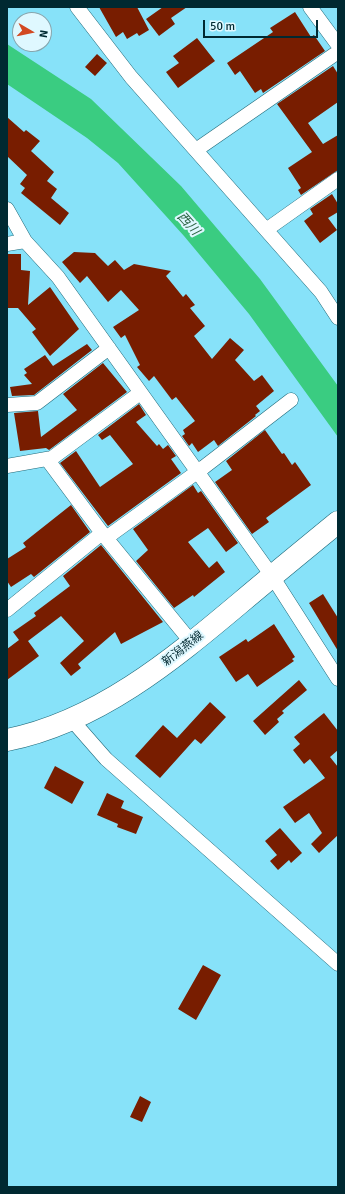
<!DOCTYPE html>
<html>
<head>
<meta charset="utf-8">
<style>
	body { margin:0 }
	#map { position:relative; width:345px; height:1194px; overflow:hidden; background:#87e2f9; font-family:Signika,sans-serif }
	canvas { display:block }
	.frame { position:absolute; inset:0; border:8px solid #002931; pointer-events:none }
	.north { position:absolute; left:12px; top:12px; width:40px; height:40px; box-sizing:border-box; background:#dff8ff; border:1px solid #86a5ad; border-radius:50%; rotate:99deg; font-size:11px; font-weight:700; line-height:16px; text-align:center; color:#002931 }
	.north::after { content:''; display:block; margin:auto; width:14px; height:18px; background:#d24922; clip-path:polygon(50% 0,100% 100%,50% 72%,0 100%) }
	.scale { position:absolute; left:203px; top:20px; width:115px; height:18px; box-sizing:border-box; border:2px solid #002931; border-top:0; padding-left:5px; font-size:12px; line-height:14px; white-space:nowrap; color:#002931; -webkit-text-stroke:3px #dff8ff; paint-order:stroke }
</style>
</head>
<body>
<div id="map">
<canvas width="345" height="1194"></canvas>
<div class="frame"></div>
<div class="north">N</div>
<div class="scale">50 m</div>
</div>
<script>
const ctx = document.querySelector('canvas').getContext('2d');
ctx.lineJoin = 'round';
function fill(path, color) { ctx.fillStyle = color; ctx.fill(path, 'evenodd'); }
function stroke(path, color, width, dash) { ctx.strokeStyle = color; ctx.lineWidth = width; ctx.lineCap = dash ? 'butt' : 'round'; ctx.setLineDash(dash || []); ctx.stroke(path); }
function drawText(font, color, halo, rows, align = 'center') {
  ctx.font = font + ' Signika,"Noto Sans JP",sans-serif'; ctx.lineWidth = 4; ctx.setLineDash([]); ctx.textBaseline = 'middle'; ctx.strokeStyle = halo; ctx.fillStyle = color; for (const [text, x, y, turn = 0] of rows) {
    ctx.save(); ctx.translate(x, y); ctx.rotate((+turn || 0) * Math.PI / 180); ctx.textAlign = isNaN(turn) ? turn : align; if (halo) ctx.strokeText(text, 0, 0); ctx.fillText(text, 0, 0); ctx.restore();
  }
}
const water = new Path2D(`
	M7 44 91 99 181 186 260 279 338 386V437L249 314 184 236 118 163 87 138 7 84Z`);
const building = new Path2D(`
	M99 7H137L149 30 139 36 137 33 127 39 123 32 116 37Z
	M163 7H187L171 18 175 24 159 36 146 19Z
	M295 12 311 37 314 35 325 51 263 93 261 89 255 93 240 71 235 75 227 63 273 32 270 28Z
	M197 38 215 61 178 88 166 72 179 63 173 56Z
	M97 54 107 63 95 76 85 67Z
	M333 66 338 74V102L308 123 323 144 338 135V170L301 195 298 190 301 188 288 168 312 152 277 104Z
	M7 117 24 132 26 130 40 141 31 151 54 172 47 181 57 189 51 198 69 213 60 225 21 193 25 188 20 184 27 175 7 156Z
	M332 194 338 204V212L328 218 337 230 320 243 304 221 313 214 310 209Z
	M74 252 95 253 108 266 115 260 124 270 134 264 171 271 166 276 183 297 186 294 195 305 190 308 205 326 194 336 212 359 230 338 244 350 235 360 254 381 262 375 274 391 256 406 260 411 255 415 256 416 218 446 214 440 198 452 192 443 189 446 182 436 185 434 183 430 195 421 176 397 172 400 154 376 149 381 137 367 140 365 125 335 121 338 113 327 139 310 121 290 108 302 87 276 80 283 62 262Z
	M7 254H21V270L30 271 28 305 50 287 79 329 50 356 32 332 36 329 18 308H7Z
	M87 344 92 350 34 395 12 396 10 387 32 384 24 375 27 373 24 369 45 355 53 366Z
	M103 363 127 392 49 450 46 448 20 451 14 413 38 411 41 437 77 410 63 394Z
	M139 404 146 415 136 422 157 446 159 444 163 449 168 445 176 456 171 459 181 473 108 526 60 463 76 451 100 487 133 464 110 435 102 440 98 435Z
	M265 430 282 454 284 453 292 465 295 462 311 485 266 518 269 522 252 534 215 482 232 470 226 461Z
	M193 485 198 493 201 491 238 543 226 552 208 528 188 542 209 568 217 561 225 572 194 597 193 595 174 608 136 561 148 550 133 529Z
	M71 505 90 532 34 577 31 574 11 587 7 581V559L26 547 23 543Z
	M101 545 163 622 121 644 115 632 78 664 81 668 71 676 60 663 84 641 61 616 28 641 39 656 7 680V649L19 640 13 632 36 616 34 613 70 586 63 576Z
	M323 594 338 618V651L309 603Z
	M274 624 295 657 292 659 294 661 257 687 248 674 236 682 219 657 246 639 248 642Z
	M299 680 307 690 282 711 284 713 277 719 279 722 265 735 253 721Z
	M210 702 226 717 201 744 195 739 160 778 135 756 163 725 177 738Z
	M324 713 338 731V750L330 757 338 767V835L319 853 311 844 322 833 309 813 295 823 283 807 325 778 310 759 304 764 293 750 300 744 294 737Z
	M55 766 84 782 72 804 44 788Z
	M107 793 124 801 121 808 143 817 136 834 117 827 118 824 97 815Z
	M280 828 302 853 291 863 289 860 278 870 270 861 277 855 265 841Z
	M203 965 221 975 196 1020 178 1009Z
	M140 1096 151 1102 142 1122 130 1117Z`);
const street = new Path2D(`
	M77 7 131 77 321 292 338 318
	M310 7 338 45
	M196 150 338 52
	M7 209 25 241 58 277 272 576 338 679
	M266 230 338 179
	M7 244 25 241
	M7 405 37 403 109 348
	M47 459 102 533 192 643
	M7 466 52 458 140 393
	M106 538 204 467 291 400
	M7 610 102 533
	M71 719 106 759 338 964`);
const primary = new Path2D(`
	M7 740C97 722 171 661 240 603 272 576 305 549 338 522`);
const streetNames = [
	["新潟燕線",183,649,-38]
];
const waterNames = [
	["西川",188,224,48]
];
fill(water, '#3acc81');
fill(building, '#781d00');
stroke(street, '#216a7a', 15);
stroke(primary, '#216a7a', 23);
stroke(street, '#fff', 14);
stroke(primary, '#fff', 22);
drawText('12px', '#002931', '#dff8ff', streetNames);
drawText('italic 13px', '#2f6546', '#dff8ff', waterNames);
</script>
</body>
</html>
